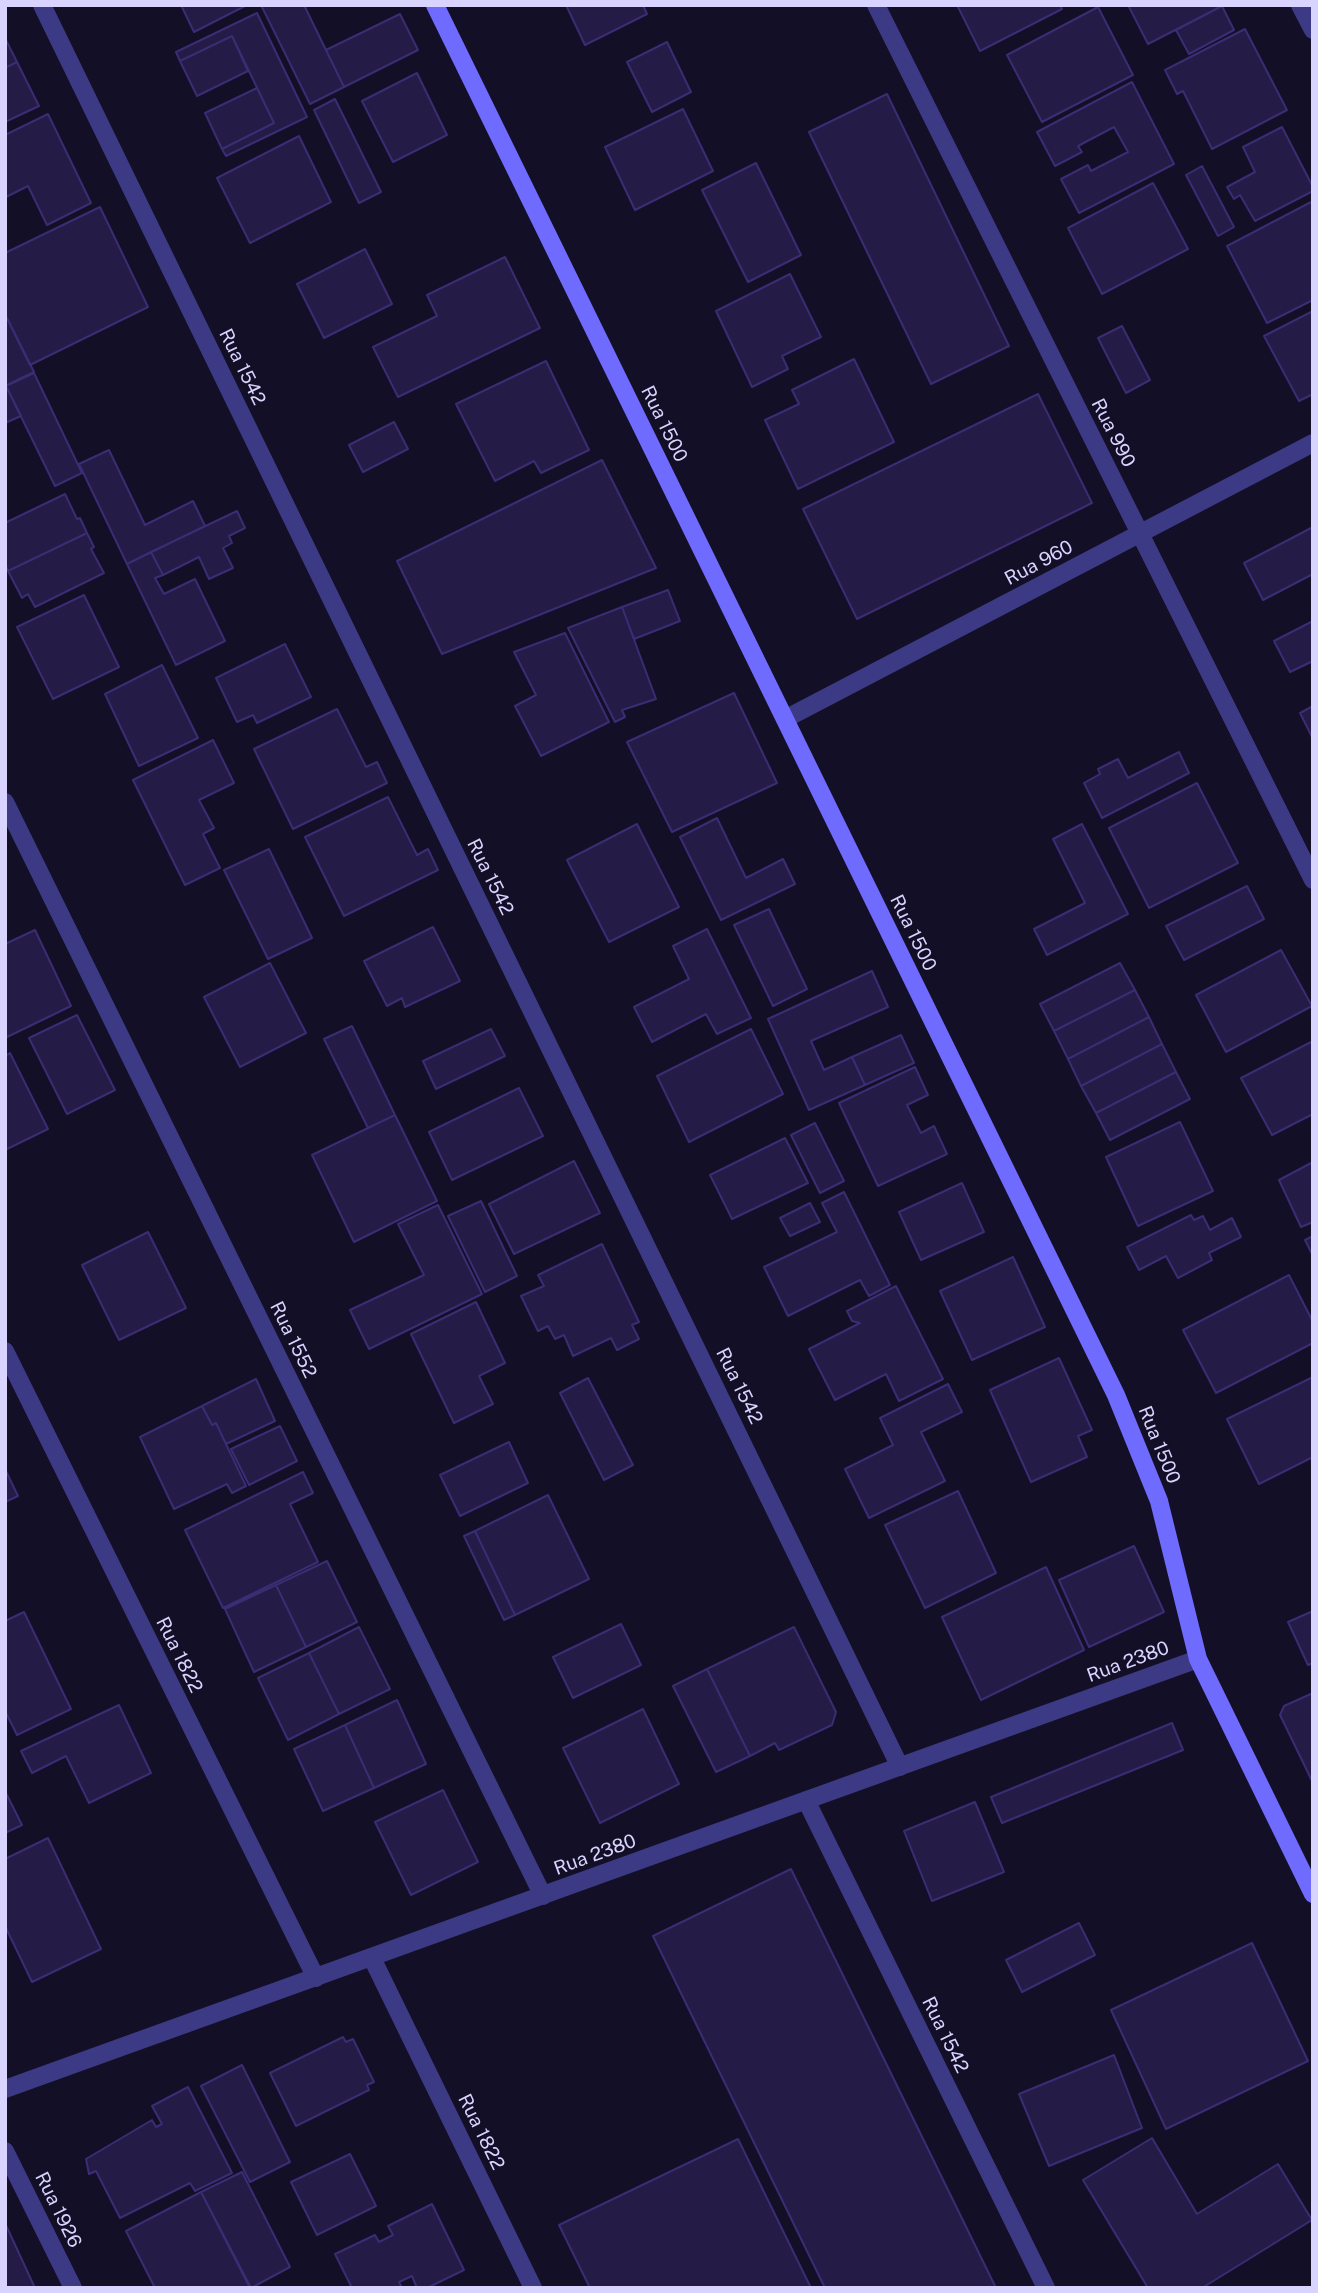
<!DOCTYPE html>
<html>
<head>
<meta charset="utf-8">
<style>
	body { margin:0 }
	#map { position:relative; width:1318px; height:2293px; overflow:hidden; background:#130f26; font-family:"Public Sans",sans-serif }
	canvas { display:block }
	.frame { position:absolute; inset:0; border:7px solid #d9d4ff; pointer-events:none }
</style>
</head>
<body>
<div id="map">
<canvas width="1318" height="2293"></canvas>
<div class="frame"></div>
</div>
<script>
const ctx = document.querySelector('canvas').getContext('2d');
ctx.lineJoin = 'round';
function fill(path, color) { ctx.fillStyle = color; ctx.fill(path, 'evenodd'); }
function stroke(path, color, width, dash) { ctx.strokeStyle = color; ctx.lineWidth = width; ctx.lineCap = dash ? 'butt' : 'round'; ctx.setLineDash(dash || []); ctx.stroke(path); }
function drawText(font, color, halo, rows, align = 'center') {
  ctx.font = font + ' "Public Sans",sans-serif'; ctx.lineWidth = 5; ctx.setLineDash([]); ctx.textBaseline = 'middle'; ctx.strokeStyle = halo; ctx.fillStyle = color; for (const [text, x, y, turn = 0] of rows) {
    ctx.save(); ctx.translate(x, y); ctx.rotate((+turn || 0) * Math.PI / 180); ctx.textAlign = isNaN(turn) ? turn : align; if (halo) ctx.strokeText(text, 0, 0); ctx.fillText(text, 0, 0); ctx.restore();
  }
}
const building = new Path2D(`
	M181 5H247L194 32Z
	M261 5H304L344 87 310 104Z
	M566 5H643L647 14 585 45Z
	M957 5H1060L1062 9 980 51Z
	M1128 5H1221L1222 6 1148 44Z
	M1222 6 1234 30 1189 54 1176 30Z
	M1098 7 1133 75 1042 122 1007 55Z
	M257 13 307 117 226 156 222 149 274 123 232 36 180 61 176 52Z
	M400 14 418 50 344 87 326 50Z
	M1245 29 1287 110 1212 149 1183 91 1177 94 1165 70Z
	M232 36 248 71 197 96 180 61Z
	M5 38 17 62 5 68Z
	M667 42 691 92 652 112 627 62Z
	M17 62 39 106 5 122V68Z
	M417 73 447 135 393 162 362 101Z
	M1132 82 1174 164 1079 213 1061 179 1088 165 1091 171 1128 152 1114 127 1078 146 1082 152 1055 166 1037 132Z
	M257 88 274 123 222 149 205 113Z
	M887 94 1009 346 931 384 809 132Z
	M335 99 381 192 359 203 314 110Z
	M683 109 713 171 635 210 605 147Z
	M48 114 91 203 47 225 28 186 6 197 5 195V135Z
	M1282 127 1313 187V191L1255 221 1240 195 1234 199 1227 187 1255 172 1243 147Z
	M299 136 331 202 250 243 217 178Z
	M756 163 801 255 748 282 702 190Z
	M1202 166 1234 227 1218 236 1186 175Z
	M1153 183 1188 249 1102 294 1068 228Z
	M1313 201V300L1267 323 1227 246Z
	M100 207 148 307 30 365 5 314V253Z
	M365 249 392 304 324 338 297 284Z
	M505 257 540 328 398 397 373 347 437 316 427 295Z
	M790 274 821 337 782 356 788 369 752 387 716 311Z
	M1313 311V394L1299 401 1264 336Z
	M5 314 34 372 5 386Z
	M1122 326 1150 380 1126 393 1098 338Z
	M854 359 894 442 798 489 765 420 799 404 792 390Z
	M546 361 589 450 541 473 534 461 495 481 456 404Z
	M34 373 82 473 55 486 6 386Z
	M6 386 21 416 5 423V387Z
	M1038 394 1092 503 857 619 803 509Z
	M394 422 408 449 363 472 349 445Z
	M109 450 145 525 193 501 205 526 127 564 79 464Z
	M602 460 656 568 442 654 397 561Z
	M65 494 77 519 80 518 87 533 8 571 5 564V523Z
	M237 511 245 528 229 536 232 543 223 548 233 568 209 579 199 557 163 575 151 552Z
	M1313 527V574L1263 600 1244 563Z
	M87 533 94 547 91 549 104 573 35 607 28 594 22 598 8 571Z
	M151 552 163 575 155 578 164 594 195 579 225 641 176 665 127 564Z
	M668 590 680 621 634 639 622 607Z
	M84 595 119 667 53 699 17 627Z
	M622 607 656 699 622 710 625 717 615 722 568 628Z
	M1313 621V661L1290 672 1274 641Z
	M565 633 609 722 541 756 515 706 536 695 514 652Z
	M285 644 311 697 257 723 253 715 237 722 216 678Z
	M162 665 198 738 139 766 105 694Z
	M734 693 777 783 672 832 627 742Z
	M1313 706V739L1300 713Z
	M337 709 366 767 377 762 387 783 293 829 254 749Z
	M213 740 234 783 199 800 214 828 203 834 220 868 185 885 133 780Z
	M1179 752 1189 773 1102 818 1084 783 1100 774 1098 769 1118 759 1128 778Z
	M1197 783 1238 863 1149 908 1109 828Z
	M388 797 417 855 428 849 438 870 344 916 305 837Z
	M717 818 746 878 783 859 795 884 721 920 680 837Z
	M637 824 679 907 609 942 567 860Z
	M1082 824 1128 914 1047 955 1034 929 1085 903 1053 839Z
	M269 849 312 938 268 959 224 870Z
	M1247 886 1264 919 1184 960 1166 926Z
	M769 909 807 989 773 1006 734 925Z
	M433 927 460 981 405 1007 402 998 387 1006 364 961Z
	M707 929 751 1018 717 1034 706 1014 652 1042 634 1007 689 979 673 946Z
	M35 930 71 1006 5 1038V944Z
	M1281 950 1312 1006 1226 1052 1196 995Z
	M270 963 306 1033 240 1067 204 997Z
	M1120 963 1135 990 1054 1031 1040 1004Z
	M872 971 888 1007 811 1041 824 1070 852 1057 865 1085 809 1110 768 1019Z
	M1135 990 1149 1017 1068 1059 1054 1031Z
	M77 1015 115 1090 67 1114 29 1038Z
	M1149 1017 1162 1044 1081 1086 1068 1059Z
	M352 1026 395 1115 368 1128 324 1039Z
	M491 1029 505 1056 436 1089 423 1061Z
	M751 1029 783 1094 689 1142 657 1076Z
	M901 1035 914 1063 865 1085 852 1057Z
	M1313 1041V1114L1272 1135 1241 1078Z
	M1162 1044 1176 1072 1096 1113 1081 1086Z
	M10 1053 48 1129 5 1150V1056Z
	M915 1067 928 1095 907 1105 921 1133 934 1126 947 1154 878 1186 839 1103Z
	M1176 1072 1190 1099 1110 1140 1096 1113Z
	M519 1088 543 1136 452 1180 429 1132Z
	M395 1115 437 1201 354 1242 312 1155Z
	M1180 1122 1213 1191 1138 1226 1106 1157Z
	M815 1123 844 1181 820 1193 791 1135Z
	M785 1138 808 1183 732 1219 710 1175Z
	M574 1161 600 1213 514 1254 489 1204Z
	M1313 1162V1222L1301 1227 1279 1180Z
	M962 1183 984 1232 921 1260 899 1212Z
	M844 1192 890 1285 869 1296 860 1280 788 1316 764 1267 837 1232 822 1203Z
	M481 1201 517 1276 485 1292 448 1216Z
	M810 1203 820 1222 790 1236 780 1218Z
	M438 1205 482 1294 369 1349 350 1310 424 1275 398 1224Z
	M1191 1215 1194 1220 1203 1216 1210 1230 1232 1218 1241 1237 1209 1253 1212 1260 1178 1278 1166 1256 1139 1270 1127 1247Z
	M148 1232 186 1308 119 1340 82 1265Z
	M1313 1236V1256L1305 1240Z
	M602 1244 639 1322 632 1325 639 1339 617 1350 611 1338 573 1356 564 1335 555 1339 548 1326 538 1331 521 1296 544 1286 538 1275Z
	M1013 1257 1045 1327 972 1360 940 1291Z
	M1289 1275 1313 1322V1343L1216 1393 1183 1330Z
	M896 1286 943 1379 899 1401 886 1374 835 1400 809 1349 860 1323 852 1321 847 1311Z
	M476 1302 505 1363 479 1376 493 1404 454 1423 411 1334Z
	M1059 1358 1092 1430 1078 1436 1087 1457 1031 1482 990 1390Z
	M1313 1377V1457L1259 1484 1227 1419Z
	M588 1378 633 1465 604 1480 560 1393Z
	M256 1379 275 1421 226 1444 216 1423 212 1425 202 1406Z
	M948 1384 962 1412 921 1432 945 1481 869 1518 845 1469 893 1445 880 1418Z
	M202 1406 212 1425 216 1423 246 1486 232 1493 227 1484 174 1509 140 1437Z
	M280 1426 297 1461 249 1485 231 1449Z
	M509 1442 528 1483 460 1516 440 1475Z
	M5 1469 18 1496 5 1502Z
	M303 1472 313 1493 290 1504 318 1562 223 1608 185 1530Z
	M958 1491 996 1573 925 1608 885 1525Z
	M548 1495 589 1579 515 1615 475 1531Z
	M475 1531 515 1615 504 1620 464 1536Z
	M1134 1546 1164 1612 1089 1647 1059 1580Z
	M327 1561 357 1622 306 1647 276 1585Z
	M1046 1567 1084 1650 981 1700 942 1617Z
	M276 1585 306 1647 254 1672 225 1609Z
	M1313 1611V1663L1308 1665 1288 1622Z
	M24 1612 71 1709 17 1735 5 1711V1621Z
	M621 1624 641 1665 573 1698 553 1657Z
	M359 1627 390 1689 339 1714 309 1653Z
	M794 1627 836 1712 832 1725 779 1750 775 1743 750 1756 707 1669Z
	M309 1653 339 1714 288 1740 258 1678Z
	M707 1669 750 1756 716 1772 673 1686Z
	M1313 1693V1783L1280 1715 1284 1706Z
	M397 1700 426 1764 374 1788 345 1725Z
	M119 1705 151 1773 89 1803 66 1756 32 1773 21 1751Z
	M643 1709 679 1784 600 1823 563 1748Z
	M1172 1723 1183 1750 1002 1823 991 1797Z
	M345 1725 374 1788 323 1811 294 1749Z
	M443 1790 478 1862 411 1895 375 1822Z
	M5 1791 22 1825 5 1833Z
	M975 1802 1004 1872 932 1901 904 1831Z
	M48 1838 101 1949 32 1982 5 1926V1859Z
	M791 1869 996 2288H825L653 1936Z
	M1079 1923 1095 1955 1022 1992 1006 1960Z
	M1252 1943 1308 2061 1166 2129 1111 2010Z
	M343 2037 346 2042 353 2039 374 2082 367 2085 369 2090 296 2126 270 2073Z
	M1114 2055 1142 2128 1049 2166 1019 2094Z
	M242 2065 290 2162 250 2182 201 2086Z
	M188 2087 232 2173 195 2191 190 2183 120 2218 96 2171 89 2174 86 2159 152 2120 156 2127 162 2124 152 2106Z
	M1152 2138 1197 2214 1278 2164 1312 2220 1202 2288H1148L1083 2180Z
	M738 2139 811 2288H590L559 2225Z
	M350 2154 376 2206 317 2235 291 2182Z
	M242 2172 290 2267 251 2288 201 2192Z
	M201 2192 250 2288H155L126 2231Z
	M432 2204 464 2270 427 2288H417L412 2276 399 2282 402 2288H352L335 2254 375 2235 379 2242 393 2235 388 2226Z
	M5 2223 35 2288H5Z`);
const street = new Path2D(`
	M42 5 900 1767
	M876 5 1313 880
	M1300 5 1313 30
	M785 719 1313 443
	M5 802 543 1896
	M5 1351 316 1978
	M806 1800 1046 2288
	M372 1958 533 2288
	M5 2089 1198 1659
	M5 2151 73 2288`);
const secondary = new Path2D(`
	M435 5 1116 1395 1159 1501 1198 1659 1313 1894`);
const streetNames = [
	["Rua 1542",242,367,64],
	["Rua 1500",664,424,64],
	["Rua 990",1113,433,63],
	["Rua 960",1039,563,-28],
	["Rua 1542",490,877,64],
	["Rua 1500",913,933,64],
	["Rua 1552",293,1340,64],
	["Rua 1542",739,1386,64],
	["Rua 1500",1159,1445,68],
	["Rua 1822",179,1655,64],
	["Rua 2380",1128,1662,-20],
	["Rua 2380",595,1855,-20],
	["Rua 1542",945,2035,64],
	["Rua 1822",481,2132,64],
	["Rua 1926",58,2210,64]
];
fill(building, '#241b47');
stroke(building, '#3b2d73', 2);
stroke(street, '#3d3a85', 18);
stroke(secondary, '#6f6bff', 18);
drawText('19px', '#d9d4ff', '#130f26', streetNames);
</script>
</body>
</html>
